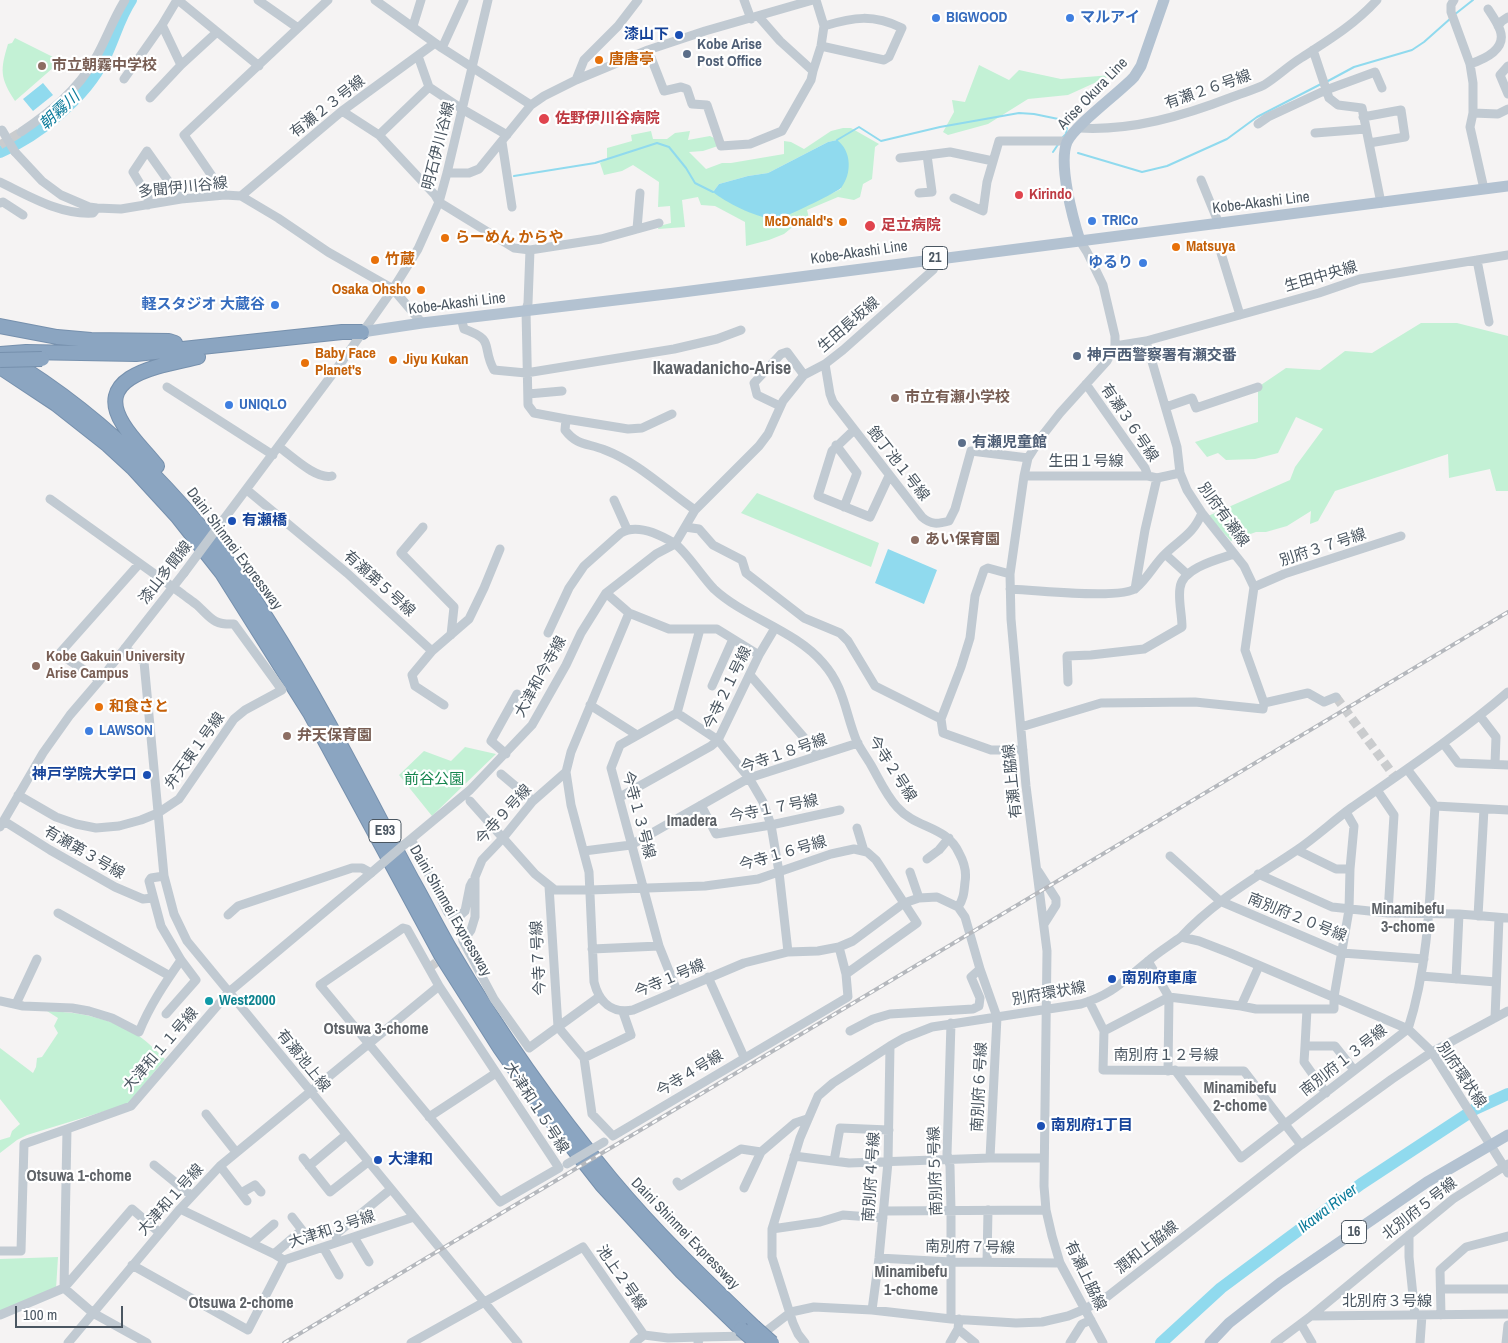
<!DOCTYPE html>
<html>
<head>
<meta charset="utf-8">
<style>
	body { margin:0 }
	#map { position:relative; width:1508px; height:1343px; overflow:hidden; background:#f5f3f3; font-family:"Archivo Narrow",sans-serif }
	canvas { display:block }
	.scale { position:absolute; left:15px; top:1306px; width:108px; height:22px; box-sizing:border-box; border:2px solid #4a5661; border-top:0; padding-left:6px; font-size:15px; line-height:18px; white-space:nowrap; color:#4a5661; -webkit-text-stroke:4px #fff; paint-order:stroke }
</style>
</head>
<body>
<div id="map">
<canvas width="1508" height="1343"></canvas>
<div class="scale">100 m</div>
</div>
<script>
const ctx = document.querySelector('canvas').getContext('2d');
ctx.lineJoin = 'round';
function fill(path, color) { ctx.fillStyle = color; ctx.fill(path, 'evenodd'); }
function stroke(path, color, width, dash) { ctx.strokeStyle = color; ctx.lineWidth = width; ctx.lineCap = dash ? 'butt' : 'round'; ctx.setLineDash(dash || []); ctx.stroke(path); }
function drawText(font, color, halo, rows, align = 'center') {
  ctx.font = font + ' "Archivo Narrow","Noto Sans JP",sans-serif'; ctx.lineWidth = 4.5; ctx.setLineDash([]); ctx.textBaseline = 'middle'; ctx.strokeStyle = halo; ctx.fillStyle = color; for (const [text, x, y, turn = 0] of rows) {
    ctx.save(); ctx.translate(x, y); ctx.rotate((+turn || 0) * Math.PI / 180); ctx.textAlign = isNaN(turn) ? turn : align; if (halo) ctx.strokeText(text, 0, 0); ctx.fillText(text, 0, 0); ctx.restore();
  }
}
const green = new Path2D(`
	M15 38 53 57 54 67 15 101C0 78 0 70 8 44L12 43Z
	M979 65 1009 80 1019 70 1061 79 1112 75 1068 95 1028 99 988 124 948 135 943 132 954 112 952 100 965 102Z
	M843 128H851L879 144 875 147 872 179 863 184 860 197 854 200 838 197 807 210 809 218 808 223 795 225 784 234 769 240 746 246 745 222 715 206 701 205 698 197 682 200 685 227 658 229 659 226 671 223 670 206 658 207 659 182 633 165 622 171 604 175 600 163 607 159V148L632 141 631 135 651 131 653 139H667L675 133 690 131 688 140 710 136 716 139 718 146 703 151 689 152 706 169 722 163H731L784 154V141L791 142 804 149 831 131ZM837 140 841 189 807 205 713 192 719 184 748 176 768 173 828 142Z
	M1421 323H1457L1508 336V491H1496L1490 469 1449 478 1448 454 1335 491 1318 521 1310 524 1311 511 1287 526 1266 532H1256L1231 541 1208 516 1290 480 1295 467 1323 429 1296 417 1278 453 1255 459 1226 460 1218 453 1207 457 1195 442 1258 422V387L1286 368 1320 370 1345 351 1372 353Z
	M757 493 879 543 871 567 741 513Z
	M465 747 496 754 432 816 399 775 424 751 451 761Z
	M47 1011C78 1012 112 1018 139 1036 148 1042 156 1051 165 1059L128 1104 27 1135 17 1140 0 1153V1140L10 1137 12 1131 20 1124 0 1099V1048L33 1073 36 1067 37 1058 42 1057 58 1033 54 1026 58 1018Z
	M58 1257 56 1289 0 1312V1259Z`);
const water = new Path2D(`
	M43 83 53 95 33 111 23 99Z
	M837 140C852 151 852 174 841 188 839 191 790 215 783 217 780 218 775 219 772 219 755 217 725 202 713 192L719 184 748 176 768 173 828 142Z
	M888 549 937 570 924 604 875 583Z`);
const stream = new Path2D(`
	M1454 15 1473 0
	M1328 81 1354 67 1412 50 1424 42 1451 18
	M837 142V140L859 127 881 141 940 127 1019 113 1034 114 1068 121 1066 134 1063 137
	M1053 152 1059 143
	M1078 153 1142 172 1167 166 1227 139 1257 117 1321 84
	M0 155V152
	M514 176 595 163 657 143 669 147 686 168 695 183 713 192`);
const river = new Path2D(`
	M0 152C38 136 86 97 104 59 114 39 119 18 131 0
	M1161 1343 1221 1288 1361 1184 1475 1109 1508 1094`);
const minorTunnel = new Path2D(`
	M0 145 21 132
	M1336 697 1395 777
	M429 968 463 941`);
const minor = new Path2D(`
	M178 0 259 66
	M258 0 298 28
	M375 0 442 48 531 105
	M744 0 751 19
	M1454 0 1451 5V12L1470 64 1473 83V113L1470 127 1484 189
	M413 26 421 0
	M1498 26 1502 21 1508 17
	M821 46 884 60 889 57 902 28C873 14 854 17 824 26
	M442 48 464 0
	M648 50 664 91 681 87 687 89 692 104 707 105 721 146 750 144 782 131 811 80 813 71 780 41 759 17
	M1313 50 1329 98 1338 105 1362 108 1381 203
	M418 56 429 87 462 109 507 135
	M1470 64C1485 59 1507 49 1500 30 1497 22 1492 15 1488 9
	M181 65 217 32
	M1508 66 1500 75 1508 94
	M813 71 821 46 824 26 816 0
	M124 79 162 25 177 0
	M576 80 584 60 618 26 638 0
	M150 98 181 65 162 25
	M342 111 379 135 435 195 439 202 514 248 530 250 528 303 526 310 528 405 534 413 566 419 565 430C577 446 588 443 605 450 639 463 666 490 695 510
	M1473 113 1498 114 1508 109
	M1363 117 1401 110 1405 137 1369 143
	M1258 124 1268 117 1326 90 1375 72 1382 88
	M1079 128C1132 131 1183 116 1232 97 1242 93 1254 90 1264 85 1277 77 1288 66 1301 58 1329 40 1354 25 1377 0
	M21 132C49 113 78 90 95 59 106 40 113 19 125 0
	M1315 133 1366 129
	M379 135 429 87
	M502 142 512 207
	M15 152 42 181 61 195 89 207 97 208 121 209 181 199 225 195 241 196 278 218 328 252 393 289 422 323
	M900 158 927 155
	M447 173H469L479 169 531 105 544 96 576 80 648 50 705 31 813 0
	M1201 180 1219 224
	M0 182C29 196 60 215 93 213L97 208
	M919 193 932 192 927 155 950 152 993 161
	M225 195 184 135 328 0
	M241 196 342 111 435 43
	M954 198 983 211 987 182 999 141H1068
	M0 203 3 202 23 215
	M148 205V197L133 172 147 151 181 199
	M637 229 640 193
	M1080 241 1087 252 1103 285 1115 336V346L1107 361 1060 413 1042 436 1028 458 1024 476 1010 574 1011 619 1026 786 1047 951 1044 1186 1046 1210 1052 1236 1060 1263 1103 1343
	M530 250 601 239 659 223
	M1221 253 1240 315
	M1477 260 1489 322
	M461 318 464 329C496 340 481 347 494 370L526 373 674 349 717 339 741 330
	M1146 341 1177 447 1180 473 1187 490 1202 513 1244 566 1254 587 1245 650 1264 703
	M1115 346 1146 341 1319 293 1360 279 1508 255
	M825 364 830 394 833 402 922 517C931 525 938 524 949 521L955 509 971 451 1028 458
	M1086 384 1145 468 1148 476 1157 478 1180 473
	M167 387 273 455
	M528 394 562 391
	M780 406 757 395 754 383 781 354 787 352 804 375
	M1166 407 1192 398 1196 408 1258 387
	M566 419 628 429 642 428 672 414
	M854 430 832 451 818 496 870 517 889 476
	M836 445 857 473 844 507
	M279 447C292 456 316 480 332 476
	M1024 476H1148
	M247 490 347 573 432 651 412 675 415 686 444 705
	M614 500 627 529
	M224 519 343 360 393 289 418 249 439 202 447 173 488 0
	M423 527 401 553 454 607 451 635
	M685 527 699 529 713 545 742 560 746 573 804 618 840 633 848 641 875 686 941 719 943 733 991 750H1023
	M1165 554 1187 574
	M1254 587 1284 574 1401 536
	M1010 589C1032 590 1123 600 1136 588 1148 578 1155 563 1166 553 1182 538 1193 534 1202 513
	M1135 589 1145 530 1157 478
	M606 593 629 613 669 629H717L759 655
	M629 613 571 752 566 772 571 805 589 872 594 982C599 1002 612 1014 633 1010L744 963 788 952 818 951 839 947 853 941 904 903 919 898 937 897 958 907 965 917 980 969 997 1017 990 1158
	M548 633 569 588 584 566 621 533C637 523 659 534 674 543 686 551 702 577 714 589 745 618 795 630 823 663 845 688 845 713 857 742 861 750 867 758 871 765 879 779 886 795 897 807 916 829 946 825 959 853 964 862 967 871 965 882 964 891 964 899 958 907
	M125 648 144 662 164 876 174 914 187 941 518 1343
	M432 651 469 619 484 588 500 549
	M750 675 819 755
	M100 680 59 654 139 564
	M1068 682 1067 656 1091 655 1144 649 1182 627C1182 614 1178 600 1180 588 1182 568 1219 559 1234 554
	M712 686 733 639
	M1264 703 1308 693 1324 702 1336 697
	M590 705 637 735
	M677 713 700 629
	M1480 716 1496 737 1495 764
	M941 719 961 667 970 638 975 596 984 570 988 568 1010 574
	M1021 727 1101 703 1195 702 1263 709 1264 703
	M1443 743 1458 763 1508 765
	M506 754 491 741 517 694
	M1407 769 1435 806 1508 810
	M566 772 533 801 503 838 482 860 475 877V917L471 930 463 941 494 999 529 1048 599 997
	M501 774 533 801
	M1377 790 1394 815 1388 913
	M18 795 56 817 76 824 96 828 119 826 141 820 158 813 179 799 234 719 245 710 282 690 234 624C213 625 211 618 197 605 192 601 186 597 181 593L50 499
	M620 797 711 746 718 740 759 655 775 628
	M470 801 535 874 555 890H590L705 886 758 879 831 854 854 849 867 852 876 860 917 923 846 974
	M701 805 716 834 771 825 840 810
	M4 821 50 850 115 887 143 899 153 898
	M0 827 43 753 70 715 100 680 184 573
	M857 828 864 851
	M411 839 448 913 457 918 465 911 470 886 472 882
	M405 844 470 790 532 725 566 665 581 633 606 593 656 554 675 544 695 510 759 446 768 434 783 401 804 375 825 364 843 350 933 270 939 258
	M1297 850 1336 869H1350
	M584 851 631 845 749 778 858 743
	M1170 856 1220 901 1342 953 1424 959
	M927 859 939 850 949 838
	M1038 871 1056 899V905L1044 924
	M910 872 919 898
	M1258 874 1332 907 1388 913 1459 914 1508 918
	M164 876 151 878 149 881 161 926 181 960 196 980 166 1014
	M549 886 558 1027 584 1058 592 1114 613 1136 848 997 846 974 839 947
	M58 913 170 976
	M1478 916 1484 809
	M1181 937C1214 901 1257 877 1297 850 1316 837 1333 821 1351 808 1404 771 1459 734 1508 692
	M592 949 659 946
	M1148 961 1169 997 1168 1071
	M1259 966 1241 1006 1169 997 1104 1031 1103 1070 1244 1071 1301 1145
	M1421 976 1496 982
	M708 977 744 1057
	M1456 979 1459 914
	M677 991 659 946 611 768 620 745 677 713 718 740 749 778 763 802 771 825 779 872 788 952
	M0 1001 23 1006 72 1008 89 1011 112 1018 139 1032C150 1005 165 983 181 960
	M1089 1001 1104 1031
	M16 1004 37 959
	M1241 1006 1256 1009H1334V997L1349 910 1350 869 1354 826 1346 812
	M1495 1018 1499 918
	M850 1031 873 1019 890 1014 973 1009 979 1006 980 998 971 977 980 969
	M1305 1046 1307 1009
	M584 1058 631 1035 623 1012
	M1175 1070 1241 1158 1408 1029C1431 958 1430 880 1435 806
	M1326 1093 1304 1062 1305 1046H1335L1354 1070
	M206 1114 236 1152
	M429 1117 496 1073
	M794 1156 849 1163 990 1158H1044
	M303 1158 330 1192 368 1162
	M834 1161 840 1128 889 1130
	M154 1165 192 1196
	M220 1166 247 1201
	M309 1166 346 1135
	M677 1182 680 1186 741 1149 761 1152
	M744 1188 761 1152 795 1123 807 1119
	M241 1193 255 1185 261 1192
	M180 1209 274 1254 284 1260 414 1217
	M884 1211 1046 1210
	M772 1229 820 1222 843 1215 883 1218
	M1409 1235V1257L1415 1315
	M354 1237 369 1262
	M337 1242 336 1234 391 1189
	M252 1243 274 1224
	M323 1247 339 1275
	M0 1251H21L24 1144 67 1129
	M274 1254 302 1230 292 1217
	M879 1258 951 1262 1060 1263
	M987 1262 988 1210
	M132 1265 248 1330 284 1260
	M1441 1289H1508
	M872 1310 879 1258 888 1162 890 1046
	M0 1315 64 1288 132 1209 160 1233
	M1441 1315 1440 1270 1466 1247 1508 1236
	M1311 1316 1453 1199 1508 1164
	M951 1319V1211L950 1166 947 1154 951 1023
	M1301 1324 1312 1343
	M958 1329 975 1343
	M644 1335 668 1338 700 1337 698 1343
	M700 1337 750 1336
	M759 1338 761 1335 791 1312 814 1307 872 1310 951 1319 1016 1323 1042 1322 1068 1316 1085 1309 1108 1296 1301 1145 1392 1079 1432 1052 1508 1011
	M68 1343 180 1209 220 1166 439 986 559 1168 500 1202 320 985 403 928 407 929 439 986
	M147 1343 93 1313 64 1288 67 1129 131 1106 229 992 371 873 362 868H352L238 906 228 915
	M411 1343 583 1247 644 1335
	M634 1343 644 1335
	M805 1343 798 1334 793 1323 772 1257V1229L800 1138 818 1096 833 1083 890 1046 904 1038 932 1027 1081 1004C1113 994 1122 982 1147 962 1157 953 1170 945 1181 937L1199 941 1230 953 1408 1029 1432 1052 1508 1173
	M950 1343 958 1329 959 1319
	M1070 1343 1082 1324 1091 1320
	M1275 1343 1311 1316 1508 1314
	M1420 1343 1422 1315
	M1506 1343 1508 1325`);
const major = new Path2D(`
	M1080 241C1073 219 1058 164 1067 142 1075 125 1119 93 1134 77L1141 66 1164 0
	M362 332 422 323 675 293 1508 186
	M1210 1343 1229 1323 1280 1283 1427 1182 1508 1135`);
const highway = new Path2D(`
	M0 326 57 337 91 340 169 341 175 343
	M0 354 26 352 136 354 342 332H362
	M5 357C112 421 200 513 267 619 320 702 365 792 412 880 425 903 437 927 451 951 498 1031 552 1108 611 1179 655 1232 705 1280 754 1327
	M0 367 56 404 108 445 133 468 177 516 222 573 310 713 441 955 500 1048 544 1111 602 1185 682 1272 741 1329
	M157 466C146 452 132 439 123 424 91 373 167 365 198 357`);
const rail = new Path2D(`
	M284 1343 1508 612`);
const minorBridge = new Path2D(`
	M2 130 15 152
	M184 573 224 519
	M371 873 405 844
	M567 1164 604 1142`);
const highwayBridge = new Path2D(`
	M0 360 42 359
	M754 1327 772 1343
	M741 1329 757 1343`);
const markers = [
	[936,18,5,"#3f7fe0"],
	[1070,18,5,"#3f7fe0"],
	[679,35,5,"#1a4fb4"],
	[687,54,5,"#5c6f8a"],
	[599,60,5,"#e8710a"],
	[42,66,5,"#8d6e63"],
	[544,119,6,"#e0444e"],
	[1019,195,5,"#e0444e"],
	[1092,221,5,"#3f7fe0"],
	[843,222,5,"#e8710a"],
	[870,226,6,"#e0444e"],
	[445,238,5,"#e8710a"],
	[1176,247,5,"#e8710a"],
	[375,260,5,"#e8710a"],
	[1143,263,5,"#3f7fe0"],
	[421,290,5,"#e8710a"],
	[275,305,5,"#3f7fe0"],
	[1077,356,5,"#5c6f8a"],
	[393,360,5,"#e8710a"],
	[305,363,5,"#e8710a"],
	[895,398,5,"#8d6e63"],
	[229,405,5,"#3f7fe0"],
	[962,443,5,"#5c6f8a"],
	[232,521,5,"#1a4fb4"],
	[915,540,5,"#8d6e63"],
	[36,666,5,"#8d6e63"],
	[99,707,5,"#e8710a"],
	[89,731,5,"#3f7fe0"],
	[287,736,5,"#8d6e63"],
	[147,775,5,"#1a4fb4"],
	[1112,979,5,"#1a4fb4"],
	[209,1001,5,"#0f9aa8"],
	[1041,1126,5,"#1a4fb4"],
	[378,1160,5,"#1a4fb4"]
];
const shields = [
	[935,258,25],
	[385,831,32],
	[1354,1232,25]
];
const shieldNames = [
	["21",935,258],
	["E93",385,831],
	["16",1354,1232]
];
const shopNames = [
	["BIGWOOD",946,18],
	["マルアイ",1080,18],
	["TRICo",1102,221],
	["ゆるり",1133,263,"right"],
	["軽スタジオ 大蔵谷",265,305,"right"],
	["UNIQLO",239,405],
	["LAWSON",99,731]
];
const transitNames = [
	["漆山下",669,35,"right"],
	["有瀬橋",242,521],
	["神戸学院大学口",137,775,"right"],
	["南別府車庫",1122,979],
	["南別府1丁目",1051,1126],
	["大津和",388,1160]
];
const serviceNames = [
	["Kobe Arise",697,45],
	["Post Office",697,62],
	["神戸西警察署有瀬交番",1087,356],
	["有瀬児童館",972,443]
];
const foodNames = [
	["唐唐亭",609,60],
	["McDonald's",833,222,"right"],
	["らーめん からや",455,238],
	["Matsuya",1186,247],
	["竹蔵",385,260],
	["Osaka Ohsho",411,290,"right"],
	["Baby Face",315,354],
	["Planet's",315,371],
	["Jiyu Kukan",403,360],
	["和食さと",109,707]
];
const educationNames = [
	["市立朝霧中学校",52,66],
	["市立有瀬小学校",905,398],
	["あい保育園",925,540],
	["Kobe Gakuin University",46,657],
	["Arise Campus",46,674],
	["弁天保育園",297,736]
];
const streetNames = [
	["有瀬２６号線",1208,90,-19],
	["Arise Okura Line",1093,94,-46],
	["有瀬２３号線",328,107,-38],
	["明石伊川谷線",439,146,-76],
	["多聞伊川谷線",183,188,-6],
	["Kobe-Akashi Line",1261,203,-7],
	["Kobe-Akashi Line",859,253,-8],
	["生田中央線",1321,277,-16],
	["Kobe-Akashi Line",457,304,-7],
	["生田長坂線",849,325,-41],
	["有瀬３６号線",1129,423,56],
	["生田１号線",1086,462],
	["鉋丁池１号線",898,464,52],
	["別府有瀬線",1223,515,54],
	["別府３７号線",1323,548,-18],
	["Daini Shinmei Expressway",234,549,53],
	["漆山多聞線",166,573,-52],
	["有瀬第５号線",379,584,42],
	["大津和今寺線",541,677,-61],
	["今寺２１号線",728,688,-64],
	["弁天東１号線",195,751,-54],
	["今寺１８号線",784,754,-19],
	["今寺２号線",892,769,57],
	["有瀬上脇線",1013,781,-96],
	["今寺１７号線",774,809,-11],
	["今寺９号線",504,815,-48],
	["今寺１３号線",638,815,75],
	["有瀬第３号線",84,853,30],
	["今寺１６号線",783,854,-16],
	["Daini Shinmei Expressway",450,911,60],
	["南別府２０号線",1297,918,22],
	["今寺７号線",539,958,-93],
	["今寺１号線",670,979,-23],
	["別府環状線",1049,994,-10],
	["大津和１１号線",161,1050,-49],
	["南別府１２号線",1166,1056],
	["有瀬池上線",303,1061,51],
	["南別府１３号線",1344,1061,-38],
	["今寺４号線",690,1074,-31],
	["別府環状線",1461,1075,56],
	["南別府６号線",980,1087,-87],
	["大津和１５号線",536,1108,57],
	["南別府５号線",936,1171,-92],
	["南別府４号線",872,1177,-86],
	["大津和１号線",171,1200,-48],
	["北別府５号線",1420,1209,-38],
	["大津和３号線",332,1230,-18],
	["Daini Shinmei Expressway",685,1234,46],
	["南別府７号線",970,1248,1],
	["潤和上脇線",1147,1248,-38],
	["有瀬上脇線",1085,1276,64],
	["池上２号線",621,1278,55],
	["北別府３号線",1387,1302]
];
const healthNames = [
	["佐野伊川谷病院",555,119],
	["Kirindo",1029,195],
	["足立病院",881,226]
];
const parkNames = [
	["前谷公園",434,780]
];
const cultureNames = [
	["West2000",219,1001]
];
const waterNames = [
	["朝霧川",60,111,-43],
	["Ikawa River",1328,1209,-37]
];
const neighbourhoodNames = [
	["Imadera",692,822],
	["Minamibefu",1408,910],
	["3-chome",1408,928],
	["Otsuwa 3-chome",376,1030],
	["Minamibefu",1240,1089],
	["2-chome",1240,1107],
	["Otsuwa 1-chome",79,1177],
	["Minamibefu",911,1273],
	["1-chome",911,1291],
	["Otsuwa 2-chome",241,1304]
];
const quarterNames = [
	["Ikawadanicho-Arise",722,369]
];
fill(green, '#c3f1d5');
fill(water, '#90daee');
stroke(stream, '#90daee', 2);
stroke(river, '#90daee', 12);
stroke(minorTunnel, '#caccce', 9, [9, 4.5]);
stroke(highway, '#7690ad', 16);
stroke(minor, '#c1cad2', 9);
stroke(major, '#b3c2d1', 11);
stroke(highway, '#8ba5c1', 14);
stroke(rail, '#b5b8bd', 4);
stroke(rail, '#fff', 2, [5.5]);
stroke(highwayBridge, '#7690ad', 16, []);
stroke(minorBridge, '#c1cad2', 9);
stroke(highwayBridge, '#8ba5c1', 14);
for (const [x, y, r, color] of markers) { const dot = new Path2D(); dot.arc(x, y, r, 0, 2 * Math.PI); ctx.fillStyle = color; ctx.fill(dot); stroke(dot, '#fff', 2); }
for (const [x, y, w] of shields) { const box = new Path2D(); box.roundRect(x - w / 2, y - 11.5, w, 23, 4); ctx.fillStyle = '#fff'; ctx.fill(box); stroke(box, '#4a5661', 1); }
drawText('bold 14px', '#4a5661', null, shieldNames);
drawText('bold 15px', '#366cbe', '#fff', shopNames, 'left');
drawText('bold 15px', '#164399', '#fff', transitNames, 'left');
drawText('bold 15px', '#4e5e75', '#fff', serviceNames, 'left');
drawText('bold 15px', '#c56008', '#fff', foodNames, 'left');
drawText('bold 15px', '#785e54', '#fff', educationNames, 'left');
drawText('15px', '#4a5661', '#fff', streetNames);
drawText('bold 15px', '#be3a42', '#fff', healthNames, 'left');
drawText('15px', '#17864f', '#fff', parkNames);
drawText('bold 15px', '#0d838f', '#fff', cultureNames, 'left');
drawText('italic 16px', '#0c7c9b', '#fff', waterNames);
drawText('bold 16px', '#5f6368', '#fff', neighbourhoodNames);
drawText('bold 18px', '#5f6368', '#fff', quarterNames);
</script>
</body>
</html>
